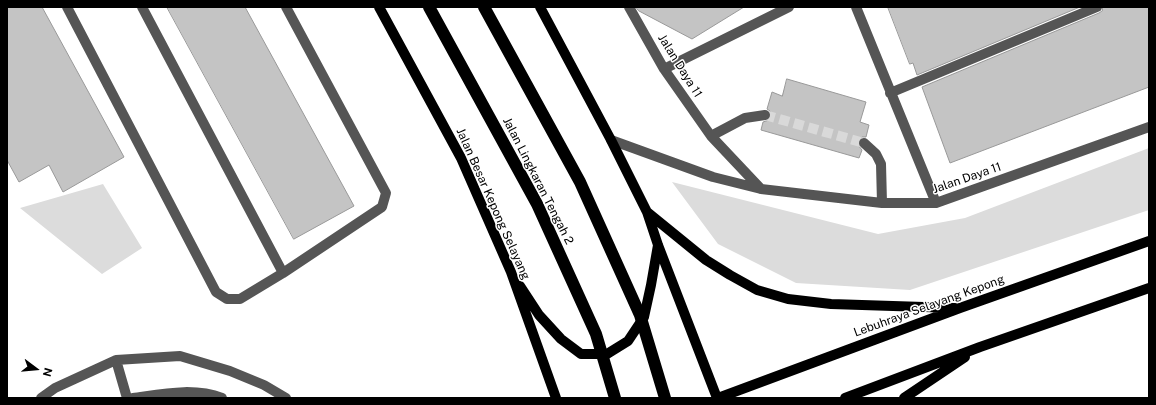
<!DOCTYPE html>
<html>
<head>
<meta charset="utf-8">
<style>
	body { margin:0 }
	#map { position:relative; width:1156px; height:405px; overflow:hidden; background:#fff; font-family:"Public Sans",sans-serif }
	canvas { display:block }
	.frame { position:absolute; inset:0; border:8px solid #000; pointer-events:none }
	.north { position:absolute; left:16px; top:349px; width:40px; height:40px; -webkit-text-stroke:3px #fff; paint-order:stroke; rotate:106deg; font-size:11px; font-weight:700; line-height:16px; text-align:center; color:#000 }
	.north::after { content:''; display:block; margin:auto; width:14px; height:18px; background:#000; clip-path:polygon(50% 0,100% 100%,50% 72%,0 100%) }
</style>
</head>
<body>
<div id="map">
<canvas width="1156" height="405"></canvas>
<div class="frame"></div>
<div class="north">N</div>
</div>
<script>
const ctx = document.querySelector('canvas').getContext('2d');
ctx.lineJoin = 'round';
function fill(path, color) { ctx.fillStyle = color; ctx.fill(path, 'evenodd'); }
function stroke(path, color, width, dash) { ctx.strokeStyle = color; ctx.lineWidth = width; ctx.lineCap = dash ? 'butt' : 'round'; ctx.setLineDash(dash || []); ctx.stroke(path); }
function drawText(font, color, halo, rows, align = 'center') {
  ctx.font = font + ' "Public Sans",sans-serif'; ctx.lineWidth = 3; ctx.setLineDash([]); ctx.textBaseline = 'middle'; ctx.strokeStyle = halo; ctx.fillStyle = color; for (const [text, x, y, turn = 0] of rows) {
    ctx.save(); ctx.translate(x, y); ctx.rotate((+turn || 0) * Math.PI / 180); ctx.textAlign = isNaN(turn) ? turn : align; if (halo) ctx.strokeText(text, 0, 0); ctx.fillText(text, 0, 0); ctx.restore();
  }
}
const green = new Path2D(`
	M1149 148V210L910 290 796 283 718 244 672 182 878 234 965 218Z
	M103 184 142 248 102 274 20 208Z`);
const building = new Path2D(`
	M7 7H42L124 157 63 192 49 165 19 182 7 160Z
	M167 7H245L354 206 294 239Z
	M636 7H744L692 39 639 11Z
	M888 7H1080L917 75 913 63 910 64Z
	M1103 7H1149V87L950 163 922 87 1099 13 1102 11Z
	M787 79 866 102 860 122 869 125 866 137H862L858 141V145L862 150 859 158 761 130 763 122 769 120 771 117 770 111 767 109 772 92 782 96Z`);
const minorTunnel = new Path2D(`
	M765 115 864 143`);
const minor = new Path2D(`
	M67 7 216 292 227 299H240L283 273
	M142 7 283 273 382 207 386 193 286 7
	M629 7 664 69 711 136 761 189
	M856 7 936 203
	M664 69 789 7
	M890 93 1097 7
	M711 136 745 118 765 115
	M611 140 713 177 761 189 882 203H936L1149 127
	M864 143 876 154 881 164 882 203
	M116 360 127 398
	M41 398 55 388 116 360 180 356 230 371 264 385 286 398
	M133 398C162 394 194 387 222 398`);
const major = new Path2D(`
	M379 7 461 158 511 272 556 398
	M540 7 611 140 647 212 658 245 717 398
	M647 212 706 260 730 275 757 290 788 299 831 304 955 308
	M520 286 539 315 561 339 581 354H607L628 341 644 317 651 285 658 245
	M718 398 960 308 1149 241
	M845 398 980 347 1149 288
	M904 398 965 357`);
const highway = new Path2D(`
	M429 7 537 204 596 334 615 398
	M484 7 580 182 640 315 665 398`);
const streetNames = [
	["Jalan Daya 11",680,66,58],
	["Jalan Daya 11",967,178,-19],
	["Jalan Lingkaran Tengah 2",538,181,63],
	["Jalan Besar Kepong Selayang",493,204,66],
	["Lebuhraya Selayang Kepong",929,306,-20]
];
fill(green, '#dcdcdc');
fill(building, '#c4c4c4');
stroke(building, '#999', 1);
stroke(minorTunnel, '#d9d9d9', 10, [10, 5]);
stroke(minor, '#555', 10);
stroke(major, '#000', 10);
stroke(highway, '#000', 12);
drawText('12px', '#000', '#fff', streetNames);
</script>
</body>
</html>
